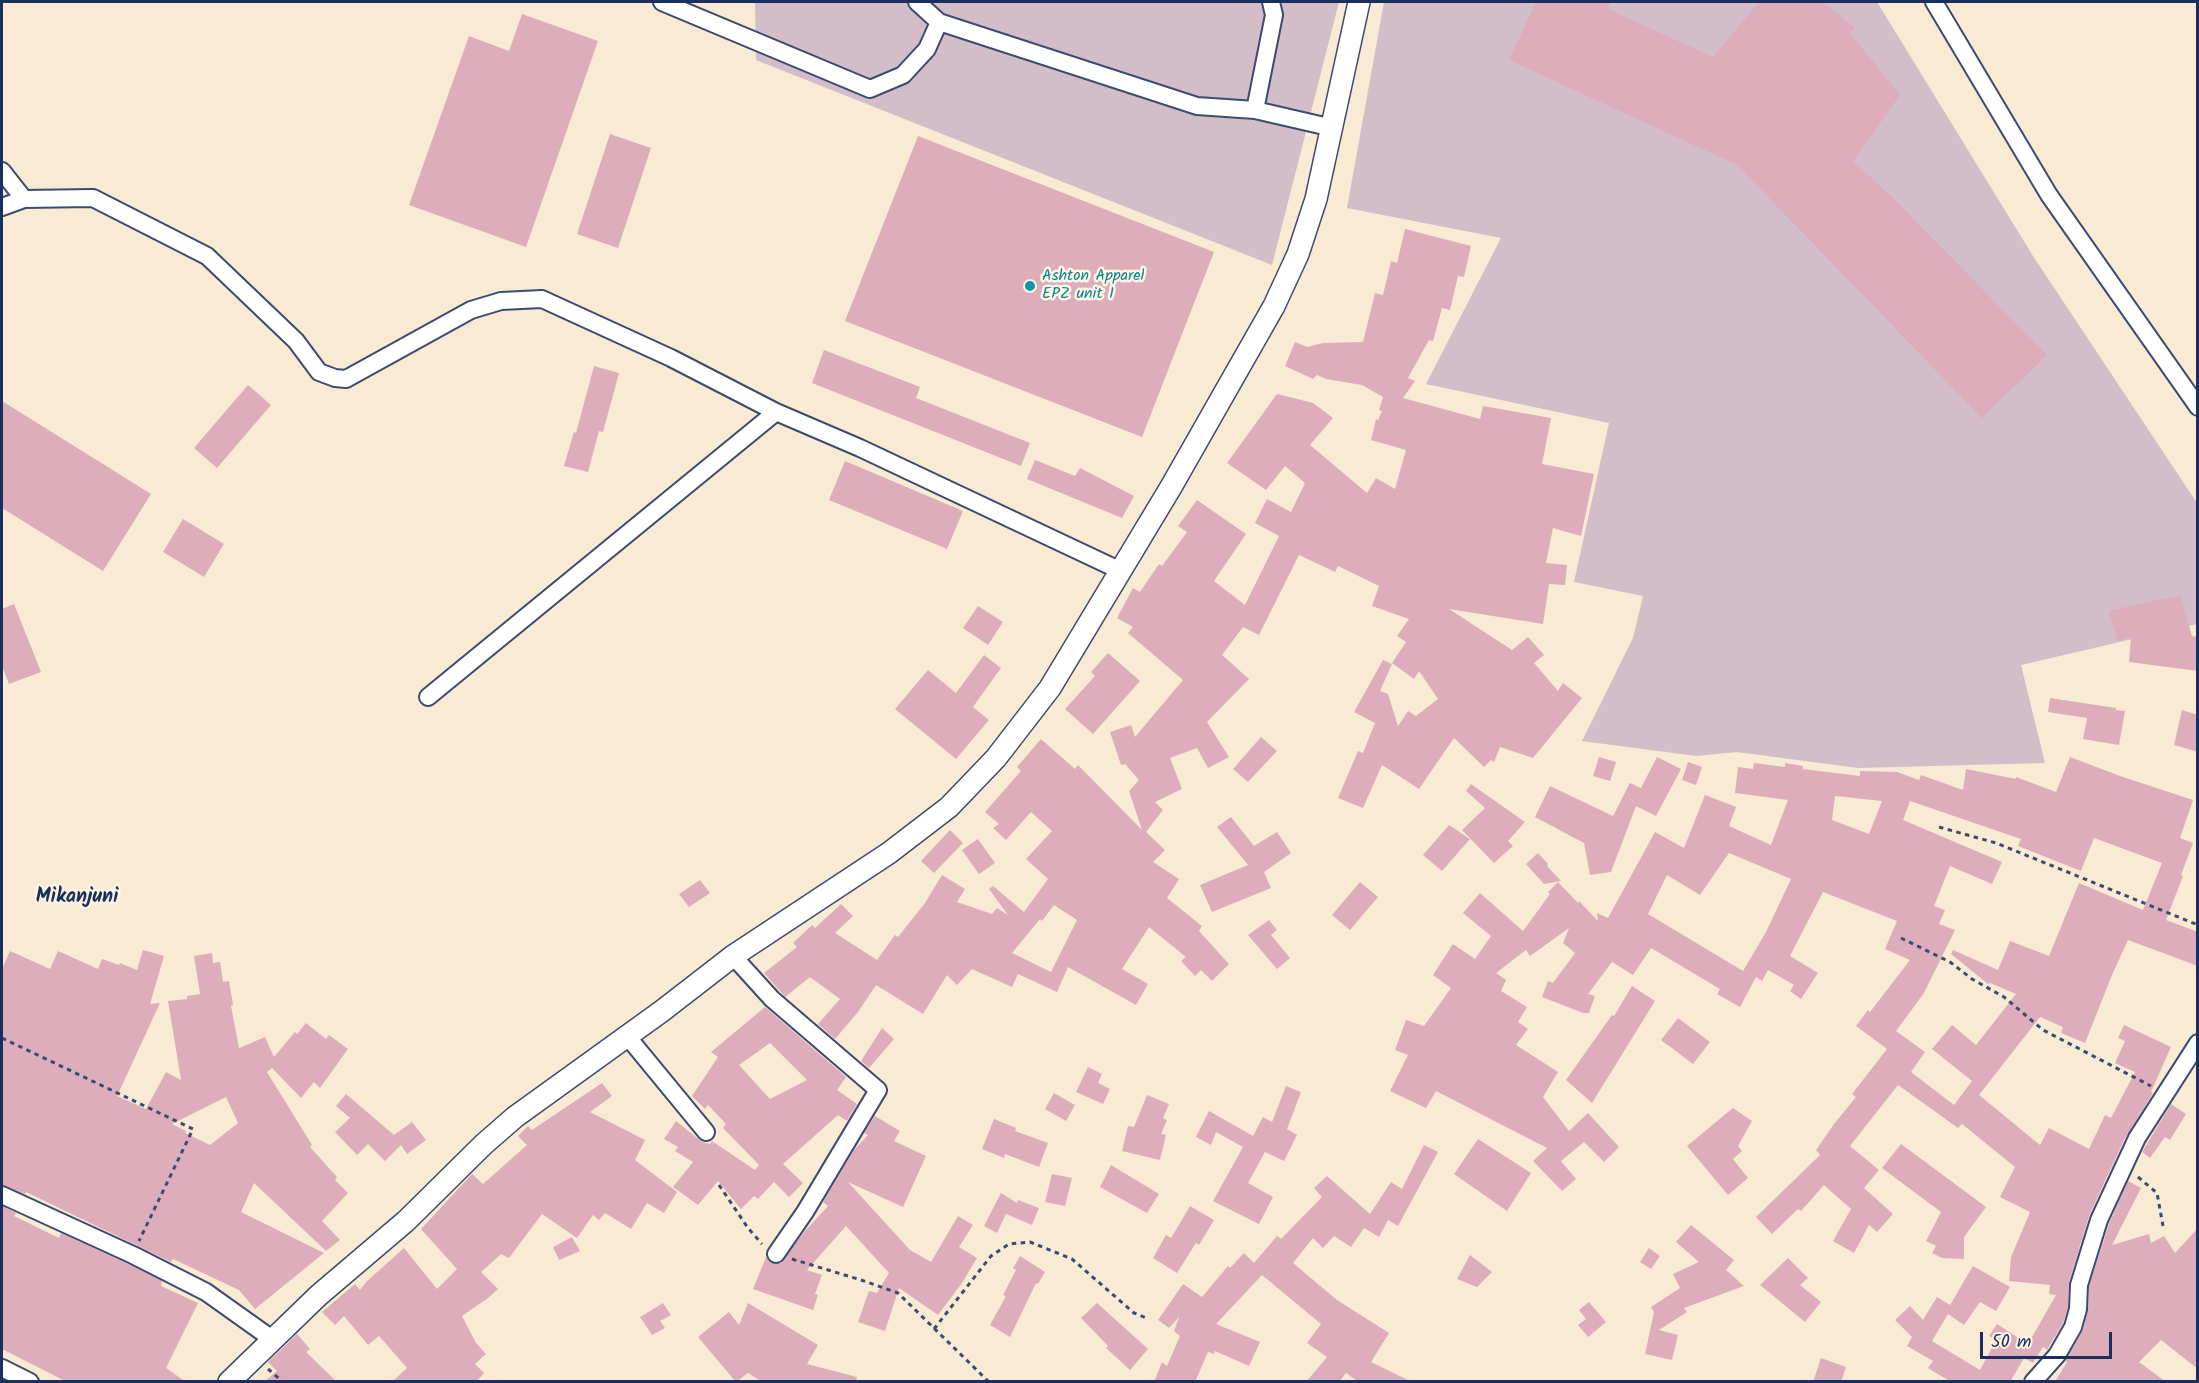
<!DOCTYPE html>
<html>
<head>
<meta charset="utf-8">
<style>
	body { margin:0 }
	#map { position:relative; width:2199px; height:1383px; overflow:hidden; background:#f8ead3; font-family:Kalam,sans-serif }
	canvas { display:block }
	.frame { position:absolute; inset:0; border:3px solid #1b2f5e; pointer-events:none }
	.scale { position:absolute; left:1980px; top:1332px; width:132px; height:27px; box-sizing:border-box; border:3px solid #1b2f5e; border-top:0; padding-left:8px; font-size:18px; line-height:21px; white-space:nowrap; color:#1b2f5e; -webkit-text-stroke:4px #fcf5e5; paint-order:stroke }
</style>
</head>
<body>
<div id="map">
<canvas width="2199" height="1383"></canvas>
<div class="frame"></div>
<div class="scale">50 m</div>
</div>
<script>
const ctx = document.querySelector('canvas').getContext('2d');
ctx.lineJoin = 'round';
function fill(path, color) { ctx.fillStyle = color; ctx.fill(path, 'evenodd'); }
function stroke(path, color, width, dash) { ctx.strokeStyle = color; ctx.lineWidth = width; ctx.lineCap = dash ? 'butt' : 'round'; ctx.setLineDash(dash || []); ctx.stroke(path); }
function drawText(font, color, halo, rows, align = 'center') {
  ctx.font = font + ' Kalam,sans-serif'; ctx.lineWidth = 5; ctx.setLineDash([]); ctx.textBaseline = 'middle'; ctx.strokeStyle = halo; ctx.fillStyle = color; for (const [text, x, y, turn = 0] of rows) {
    ctx.save(); ctx.translate(x, y); ctx.rotate((+turn || 0) * Math.PI / 180); ctx.textAlign = isNaN(turn) ? turn : align; if (halo) ctx.strokeText(text, 0, 0); ctx.fillText(text, 0, 0); ctx.restore();
  }
}
const industrial = new Path2D(`
	M755 2H1339L1272 265 756 60Z
	M1384 2H1877L2033 256 2197 503V624L2021 665 2045 763 1858 768 1737 752 1696 756 1582 741 1633 638 1643 596 1574 582 1609 423 1426 384 1501 238 1347 208Z`);
const building = new Path2D(`
	M1536 2H1611L1608 9 1713 57 1759 2H1823L1855 28 1850 33 1900 95 1853 161 1892 197 2047 355 1982 418 1737 165 1509 60Z
	M522 14 598 41 526 247 409 205 469 36 509 51Z
	M610 134 651 148 618 248 577 234Z
	M918 136 1214 252 1142 437 845 321Z
	M1405 229 1471 246 1464 277 1458 276 1450 310 1442 308 1433 341 1429 340 1408 378 1415 381 1403 398 1480 419 1483 406 1551 418 1542 464 1594 474 1581 536 1553 528 1546 563 1567 565 1565 585 1549 584 1543 624 1449 609 1512 650 1528 637 1544 655 1534 663 1558 691 1563 683 1582 698 1533 758 1500 747 1494 762 1491 760 1484 767 1454 738 1419 789 1382 765 1363 808 1338 798 1358 751 1363 753 1375 723 1354 712 1383 660 1392 664 1380 691 1388 694 1398 726 1408 711 1416 716 1438 699 1419 671 1414 679 1392 663 1406 642 1397 636 1409 619 1372 606 1379 586 1338 566 1335 572 1299 555 1259 635 1243 627 1222 655 1249 679 1207 722 1229 757 1208 768 1197 748 1170 758 1182 789 1155 802 1163 810 1146 832 1165 850 1153 862 1179 879 1167 898 1202 926 1199 931 1229 964 1212 981 1201 970 1195 976 1181 961 1186 957 1149 927 1122 969 1148 984 1136 1005 1068 967 1057 992 1018 974 1012 987 972 969 957 985 947 975 923 1014 876 985 858 1012 835 1039 818 1024 840 999 810 977 785 997 764 973 797 947 793 943 812 925 815 928 841 904 853 916 835 933 877 960 895 935 898 937 925 903 942 875 965 889 957 902 992 914 997 908 1008 915 989 889 993 886 1024 912 1048 879 1026 859 1052 831 1031 812 1006 840 993 828 999 824 985 812 1021 771 1017 767 1041 739 1075 769 1078 765 1142 830 1129 791 1139 780 1125 764 1121 765 1110 732 1131 725 1135 737 1183 680 1128 633 1133 627 1117 618 1133 588 1140 592 1159 564 1162 566 1187 532 1178 526 1197 500 1246 534 1214 581 1245 605 1279 536 1255 523 1267 499 1291 512 1305 483 1285 466 1266 490 1227 463 1277 394 1313 403 1333 418 1310 445 1367 493 1376 478 1395 489 1406 450 1371 440 1376 419 1378 420 1382 411 1379 410 1383 397 1362 385 1326 379 1317 375 1313 379 1285 366 1295 342 1307 347 1323 343 1363 342 1375 293 1383 295 1391 261 1397 263ZM1054 905 1077 920 1051 972 1012 953 1040 919 1042 921Z
	M824 350 920 387 916 398 1030 443 1021 466 812 383Z
	M594 366 619 373 603 432 599 431 588 472 564 466 574 432 576 433Z
	M248 385 271 405 217 468 194 448Z
	M2 401 151 494 103 571 2 508Z
	M1035 460 1075 476 1080 468 1134 496 1122 518 1027 479Z
	M845 461 963 511 947 549 829 500Z
	M183 519 224 544 204 577 163 552Z
	M2180 595 2192 636 2198 637V671L2129 662 2131 637 2117 641 2109 611Z
	M14 604 41 672 9 684 2 666V609Z
	M978 606 1003 622 988 645 963 628Z
	M1108 653 1140 681 1093 734 1065 709 1095 676 1091 672Z
	M984 655 1001 668 973 707 989 720 956 759 895 709 928 670 956 693Z
	M2050 698 2116 708V710L2125 711 2119 745 2083 739 2087 718 2048 712Z
	M2182 710 2198 715V752L2174 745Z
	M1261 737 1277 751 1248 782 1233 769Z
	M1599 757 1616 762 1610 781 1593 776Z
	M1657 757 1681 769 1656 816 1636 806 1611 872 1590 875 1584 843 1535 817 1550 786 1613 816 1630 783 1641 788Z
	M2070 757 2120 776 2193 800 2180 838 2193 843 2181 875 2183 876 2166 920 2198 932V966L2128 940 2112 975 2085 1043 2061 1033 2063 1027 2040 1017 1979 1095 2040 1145 2049 1128 2089 1149 2105 1115 2111 1118 2135 1072 2115 1063 2125 1041 2118 1038 2124 1025 2171 1047 2151 1092 2153 1093 2124 1140 2089 1216 2069 1282 2068 1307 2063 1323 2047 1350 2043 1347 2033 1363 2024 1358 2010 1382H1951L1928 1368 1933 1361 1907 1346 1912 1337 1895 1320 1910 1306 1923 1320 1937 1297 1950 1305 1973 1266 2010 1287 1996 1311 1980 1302 1964 1325 1948 1314 1932 1341 1980 1370 1996 1340 1989 1336 1997 1324 2028 1344 2056 1295 2049 1294 2050 1285 2009 1281 2011 1257 2030 1212 2000 1197 2015 1167 1962 1124 1958 1128 1898 1085 1850 1146 1879 1170 1864 1188 1893 1214 1877 1232 1869 1225 1854 1253 1833 1241 1851 1209 1824 1185 1801 1211 1798 1209 1772 1234 1756 1217 1820 1155 1816 1150 1834 1124 1856 1097 1852 1094 1887 1049 1856 1026 1868 1010 1870 1012 1910 960 1885 949 1897 921 1823 892 1790 956 1818 973 1801 999 1790 991 1794 985 1768 970 1762 981 1756 977 1740 1007 1717 994 1720 989 1651 948 1633 975 1612 962 1588 994 1595 996 1589 1013H1583L1542 997 1548 981 1553 983 1575 953 1563 943 1569 928 1530 956 1526 950 1496 973 1506 980 1501 991 1527 1007 1518 1022 1528 1029 1516 1045 1558 1072 1543 1097 1569 1131 1588 1113 1619 1147 1604 1162 1584 1142 1561 1161 1576 1179 1562 1191 1533 1161 1547 1148 1436 1091 1426 1108 1390 1091 1408 1055 1395 1050 1406 1020 1424 1026 1451 988 1433 975 1453 944 1475 959 1491 936 1463 913 1480 893 1523 931 1550 894 1548 892 1558 882 1578 903 1579 901 1598 921 1597 913 1608 918 1655 832 1684 848 1705 795 1736 807 1729 826 1771 845 1788 800 1735 793 1738 767 1753 769 1754 763 1785 767V763L1803 766V769L1860 776V771L1897 772 1919 780 1921 775 1963 790 1966 769 2016 779V777L2056 792ZM1835 796 1882 801 1869 834 1832 820ZM1910 801 2021 839 2018 846 2081 871 2094 838 2162 863 2143 910 2079 883 2049 956 2010 941 1998 970 1953 950 1951 954 1988 984 1990 983 2016 994 1976 1045 1952 1025 1932 1049 1972 1081 1954 1105 1911 1072 1925 1052 1896 1031 1924 993 1955 930 1939 924 1945 910 1934 906 1950 866 1992 884 2002 862 1903 820ZM1729 853 1791 879 1766 932 1743 971 1648 914 1667 875 1700 895Z
	M1688 762 1702 767 1696 785 1682 780Z
	M1471 784 1525 822 1508 841 1513 846 1494 863 1462 830 1485 808 1466 791Z
	M1231 817 1254 846 1277 832 1291 853 1264 872 1271 888 1212 912 1200 885 1248 865 1217 827Z
	M1449 825 1470 839 1442 871 1423 855Z
	M950 830 963 843 934 873 921 861Z
	M978 839 995 863 979 874 962 850Z
	M1538 853 1548 864 1547 866 1561 881 1544 884 1526 864Z
	M700 880 710 893 689 907 679 894Z
	M1360 882 1378 897 1350 930 1332 915Z
	M1269 920 1277 930 1271 935 1290 958 1277 969 1248 935Z
	M143 950 164 956 150 1004 160 1003 117 1096 146 1109 166 1072 181 1080 168 1001 187 999V996L200 994 194 956 212 953 213 963 220 962 223 982 229 981 233 1005 231 1006 239 1048 265 1037 274 1057 295 1032 297 1034 306 1023 326 1039 329 1035 348 1049 320 1088 314 1082 301 1098 272 1068 267 1072 312 1145 310 1147 337 1177 335 1180 348 1193 322 1221 340 1240 326 1251 254 1183 241 1212 324 1253 255 1309 239 1290 173 1259 171 1262 26 1192 25 1194 2 1185V969L10 951 50 969 58 951 98 969 102 959 119 965 120 963 137 970ZM226 1097 238 1123 210 1145 185 1133 186 1131 172 1124Z
	M1632 986 1655 1001 1592 1103 1566 1080 1612 1015 1614 1016Z
	M765 1007 846 1077 837 1090 857 1104 847 1121 838 1115 783 1164 803 1183 789 1197 774 1182 758 1199 754 1196 741 1209 718 1181 698 1205 673 1187 693 1162 675 1151 678 1147 664 1139 676 1121 702 1142 710 1144 712 1141 755 1170 759 1165 723 1128 726 1124 708 1105 705 1109 692 1096 718 1057 711 1052ZM770 1043 807 1080 770 1099 739 1065Z
	M1678 1018 1710 1042 1693 1064 1661 1040Z
	M882 1028 894 1039 869 1068 861 1061Z
	M1088 1067 1102 1074 1098 1083 1110 1089 1103 1104 1076 1092Z
	M602 1083 612 1096 590 1112 645 1140 635 1160 677 1192 664 1213 647 1203 631 1229 605 1213 599 1220 593 1215 577 1238 542 1214 509 1258 501 1254 481 1272 498 1289 488 1298 462 1316 476 1343 486 1354 475 1364 484 1373 476 1382H392L407 1368 379 1336 368 1345 344 1316 335 1325 322 1312 355 1284 360 1290 366 1282 404 1248 437 1289 457 1269 421 1229 472 1174 483 1184 527 1145 518 1136 528 1126 532 1130Z
	M1286 1086 1301 1092 1287 1129 1297 1135 1284 1161 1265 1152 1248 1183 1273 1197 1259 1224 1213 1201 1243 1147 1216 1132 1211 1145 1196 1137 1209 1111 1253 1136 1263 1117 1272 1122Z
	M1054 1093 1075 1105 1066 1121 1045 1109Z
	M346 1094 394 1135 412 1122 426 1140 407 1154 401 1145 385 1161 368 1144 357 1155 335 1132 350 1118 336 1106Z
	M1147 1095 1169 1104 1163 1118 1167 1120 1161 1134 1166 1135 1160 1160 1122 1151 1128 1126 1134 1127Z
	M2171 1104 2186 1114 2170 1140 2165 1137 2150 1158 2142 1152Z
	M1733 1108 1752 1121 1738 1146 1742 1151 1733 1159 1748 1178 1728 1195 1687 1146Z
	M875 1116 900 1131 894 1141 926 1156 903 1207 848 1182 910 1250 931 1262 958 1216 973 1225 959 1247 977 1258 962 1283 938 1315 899 1288 885 1331 858 1322 869 1291 877 1293 889 1273 846 1226 807 1270 822 1275 815 1294 818 1295 813 1310 753 1289 766 1257 771 1263H781L804 1232 828 1206 823 1202 854 1150 868 1135 864 1133Z
	M994 1119 1016 1128 1015 1131 1048 1143 1039 1167 1005 1154 1004 1158 982 1149Z
	M1478 1139 1531 1173 1507 1211 1454 1174Z
	M1901 1144 1986 1207 1964 1237V1259L1942 1258 1932 1253 1936 1246 1926 1241 1941 1212 1882 1168Z
	M1424 1145 1438 1152 1398 1226 1388 1220 1379 1237 1364 1228 1351 1247 1334 1236 1323 1248 1313 1238 1293 1263 1337 1300 1389 1333 1371 1362 1412 1382H1359L1346 1373 1339 1382H1306L1327 1357 1307 1343 1321 1324 1262 1275 1216 1324 1260 1342 1249 1366 1215 1351 1214 1354 1208 1352 1195 1382H1154L1162 1362 1167 1366 1180 1336 1174 1331 1179 1317 1169 1328 1158 1320 1183 1284 1202 1297 1228 1266 1230 1268 1244 1253 1254 1263 1277 1236 1281 1239 1322 1197 1314 1188 1327 1176 1370 1214 1391 1182 1402 1189Z
	M1111 1165 1159 1194 1147 1213 1100 1187Z
	M1052 1174 1072 1178 1065 1206 1045 1202Z
	M2128 1181 2141 1188 2112 1245 2149 1234 2151 1243 2164 1236 2175 1253 2198 1228V1369L2161 1340 2139 1362 2166 1382H2055L2067 1362 2065 1361 2083 1330 2088 1310 2089 1287 2109 1224Z
	M1001 1193 1017 1203 1018 1200 1039 1208 1032 1225 1006 1214 997 1233 984 1226Z
	M2 1206 16 1213 14 1216 59 1238 61 1233 128 1264 162 1281 161 1286 198 1303 166 1368 186 1382H67L2 1349Z
	M1190 1206 1214 1220 1199 1245 1196 1243 1177 1273 1153 1258 1166 1235 1171 1238Z
	M1691 1225 1734 1260 1726 1270 1744 1286 1684 1308 1687 1312 1659 1330 1678 1335 1672 1360 1645 1354 1654 1312 1651 1307 1680 1288 1673 1274 1699 1262 1676 1242Z
	M572 1237 580 1251 559 1260 553 1247Z
	M1649 1248 1660 1256 1651 1269 1640 1262Z
	M1470 1255 1492 1272 1477 1287 1457 1279Z
	M1020 1256 1045 1272 1038 1284 1036 1283 1010 1337 990 1325 1006 1296 1003 1295 1016 1270 1013 1268Z
	M1788 1258 1808 1278 1800 1285 1821 1302 1805 1322 1760 1285Z
	M1589 1302 1606 1322 1588 1337 1578 1325 1586 1319 1579 1310Z
	M663 1303 671 1315 660 1321 665 1328 652 1335 640 1317Z
	M748 1303 818 1345 807 1364 857 1377 856 1382H762L748 1373 736 1382 698 1337 729 1312 739 1325Z
	M1097 1303 1148 1349 1130 1370 1106 1348 1108 1346 1081 1318Z
	M297 1334 310 1349 306 1352 337 1382H264L277 1371 268 1362Z
	M1821 1358 1846 1367 1841 1382H1813Z`);
const path = new Path2D(`
	M1939 827 1996 843 2198 925
	M1901 938 1950 962 1972 979 2004 997 2043 1030 2151 1086
	M2 1038 193 1129 139 1241
	M2138 1177 2157 1193 2163 1226
	M719 1185 748 1228 762 1244
	M792 1259 861 1280 898 1293 989 1382
	M934 1329 991 1256 1009 1244 1030 1242 1072 1259 1134 1313 1149 1319
	M268 1369 283 1382`);
const minor = new Path2D(`
	M662 2 870 89 903 75 927 49 939 22 1197 106 1255 110 1333 128
	M917 2 939 22
	M1934 2 2049 195 2198 407
	M1255 110 1274 15 1271 2
	M2 171 24 199 93 198 207 256 296 341 319 372 335 378 346 379 471 310 501 301 542 299 671 358 776 412 860 448 1121 571
	M2 207 24 199
	M428 697 776 412
	M733 956 772 999 878 1090 805 1212 776 1254
	M627 1036 706 1132
	M2 1195 133 1255 206 1292 272 1339
	M2 1368 30 1382
	M2033 1382 2057 1355 2073 1327 2078 1309 2079 1285 2099 1220 2137 1138 2198 1043`);
const major = new Path2D(`
	M229 1382 319 1295 406 1221 484 1144 515 1117 662 1011 733 956 889 853 949 807 996 758 1050 688 1171 487 1274 306 1298 254 1316 199 1359 2`);
const markers = [
	[1030,286,6,"#0f9aa8"]
];
const cultureNames = [
	["Ashton Apparel",1042,277],
	["EPZ unit 1",1042,295]
];
const quarterNames = [
	["Mikanjuni",77,899]
];
fill(industrial, '#d2bdc8');
fill(building, '#deadbc');
stroke(minor, '#3c4b70', 20);
stroke(major, '#3c4b70', 24);
stroke(path, '#3c4b70', 3, [4.5, 4.5]);
stroke(minor, '#fff', 16);
stroke(major, '#fff', 21);
for (const [x, y, r, color] of markers) { const dot = new Path2D(); dot.arc(x, y, r, 0, 2 * Math.PI); ctx.fillStyle = color; ctx.fill(dot); stroke(dot, '#fcf5e5', 2); }
drawText('16px', '#0d838f', '#fcf5e5', cultureNames, 'left');
drawText('bold 20px', '#1b2f5e', '#fcf5e5', quarterNames);
</script>
</body>
</html>
